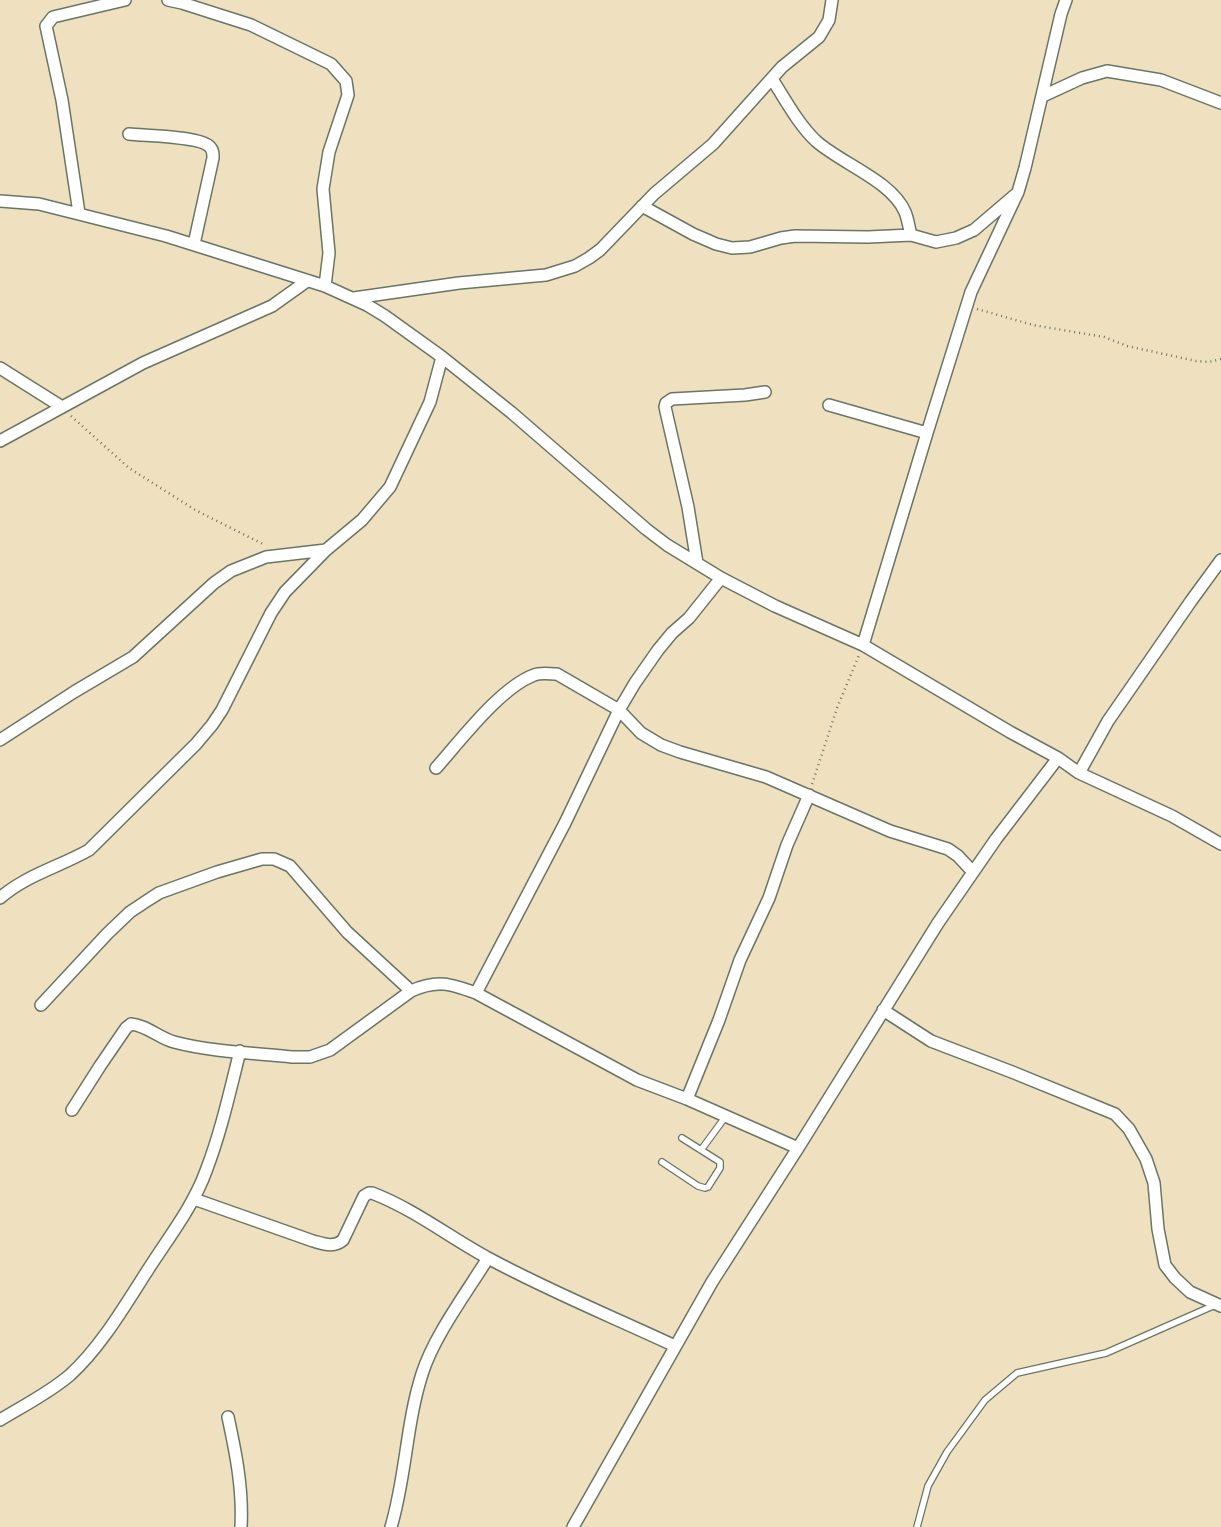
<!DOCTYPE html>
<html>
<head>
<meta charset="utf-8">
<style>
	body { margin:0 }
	canvas { display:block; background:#efe0c0 }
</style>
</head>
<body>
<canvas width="1221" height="1527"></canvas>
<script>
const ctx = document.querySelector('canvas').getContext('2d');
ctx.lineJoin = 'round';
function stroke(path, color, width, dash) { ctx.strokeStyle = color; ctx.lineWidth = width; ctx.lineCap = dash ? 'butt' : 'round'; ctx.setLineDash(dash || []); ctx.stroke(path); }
const path = new Path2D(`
	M977 309 1033 325 1104 337 1127 346 1196 361 1209 362 1221 359
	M71 416 129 468 197 511 265 545
	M812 784 837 708 859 655`);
const lane = new Path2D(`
	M701 1150 726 1116
	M662 1162 698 1186 705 1188 708 1187 720 1168V1162L682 1138
	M917 1527 928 1486 947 1452 985 1400 1017 1373 1106 1353 1215 1305`);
const street = new Path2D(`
	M168 0 182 3 251 25 331 64 346 81 348 95 329 152 323 189 329 253 325 286
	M772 79C785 99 798 124 816 141 842 164 892 181 905 212 908 219 909 228 911 235
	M1043 96 1082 78 1107 71 1161 80 1221 103
	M129 134C145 136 201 136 210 147 213 150 213 153 213 158L194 244
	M0 201 39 204 166 236 325 286 367 305 385 316 442 357 512 413 646 529 667 545 721 578 775 606 863 645 1010 732 1058 758 996 839 938 923 798 1148 712 1282 573 1527
	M642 206 693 234 716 244 732 248 750 247 781 238 795 236 868 237 911 235 936 242 956 238 974 230 1015 195
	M79 213 62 100 46 26 53 17 125 0
	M354 298 459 283 546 275 575 266 589 258 600 250 654 194 713 144 782 67 819 37 829 20 832 0
	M0 368 62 407
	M829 405 927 433
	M0 441 143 363 272 306 307 281
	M697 563 688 507 665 407 666 403 672 399 745 395 765 392
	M863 645 927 433 971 292 1018 192 1025 168 1061 14 1066 0
	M0 740 74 692 133 657 214 583 231 571 266 557 326 550
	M1058 758 1079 773 1172 816 1221 844
	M436 768C461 740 500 688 534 675 541 672 550 674 557 674L619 710 641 733 661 745 680 752 766 777 890 831 948 849 958 856 972 871
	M1079 773 1108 721 1191 601 1221 560
	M0 898C26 875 59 867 89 850L196 744 212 725 222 710 271 613 285 592 326 550 362 520 390 487 430 402 442 357
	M476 993 565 823 619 710 635 683 658 650 672 633 689 618 721 578
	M41 1005 107 934 130 912 145 902 159 893 217 872 262 859H274L290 866 347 932 411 991
	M883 1010 931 1041 1012 1072 1115 1114 1129 1129 1146 1159 1154 1183 1158 1229 1165 1265 1175 1278 1190 1292 1221 1306
	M687 1099 719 1020 740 960 769 898 787 845 809 795
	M72 1110 100 1066 126 1028 131 1024C146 1025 159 1038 174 1042 212 1052 253 1053 292 1057H310L330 1050 411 991C437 979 451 984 476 993L637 1080 687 1099 798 1148
	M194 1199 313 1241C324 1244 334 1248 343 1240L364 1196 369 1193H372C414 1209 449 1237 488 1258 549 1291 613 1317 675 1346
	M228 1417C236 1454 243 1489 241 1527
	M0 1420C23 1406 49 1393 70 1375 103 1345 128 1300 153 1262 172 1233 194 1204 206 1171 221 1132 230 1091 240 1051
	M391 1527C406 1477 406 1424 422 1374 434 1336 467 1292 488 1258`);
stroke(lane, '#687665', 8);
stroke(street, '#687665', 14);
stroke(path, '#687665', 2.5, [1, 4]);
stroke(lane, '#fff', 5.5);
stroke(street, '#fff', 11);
</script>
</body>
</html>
